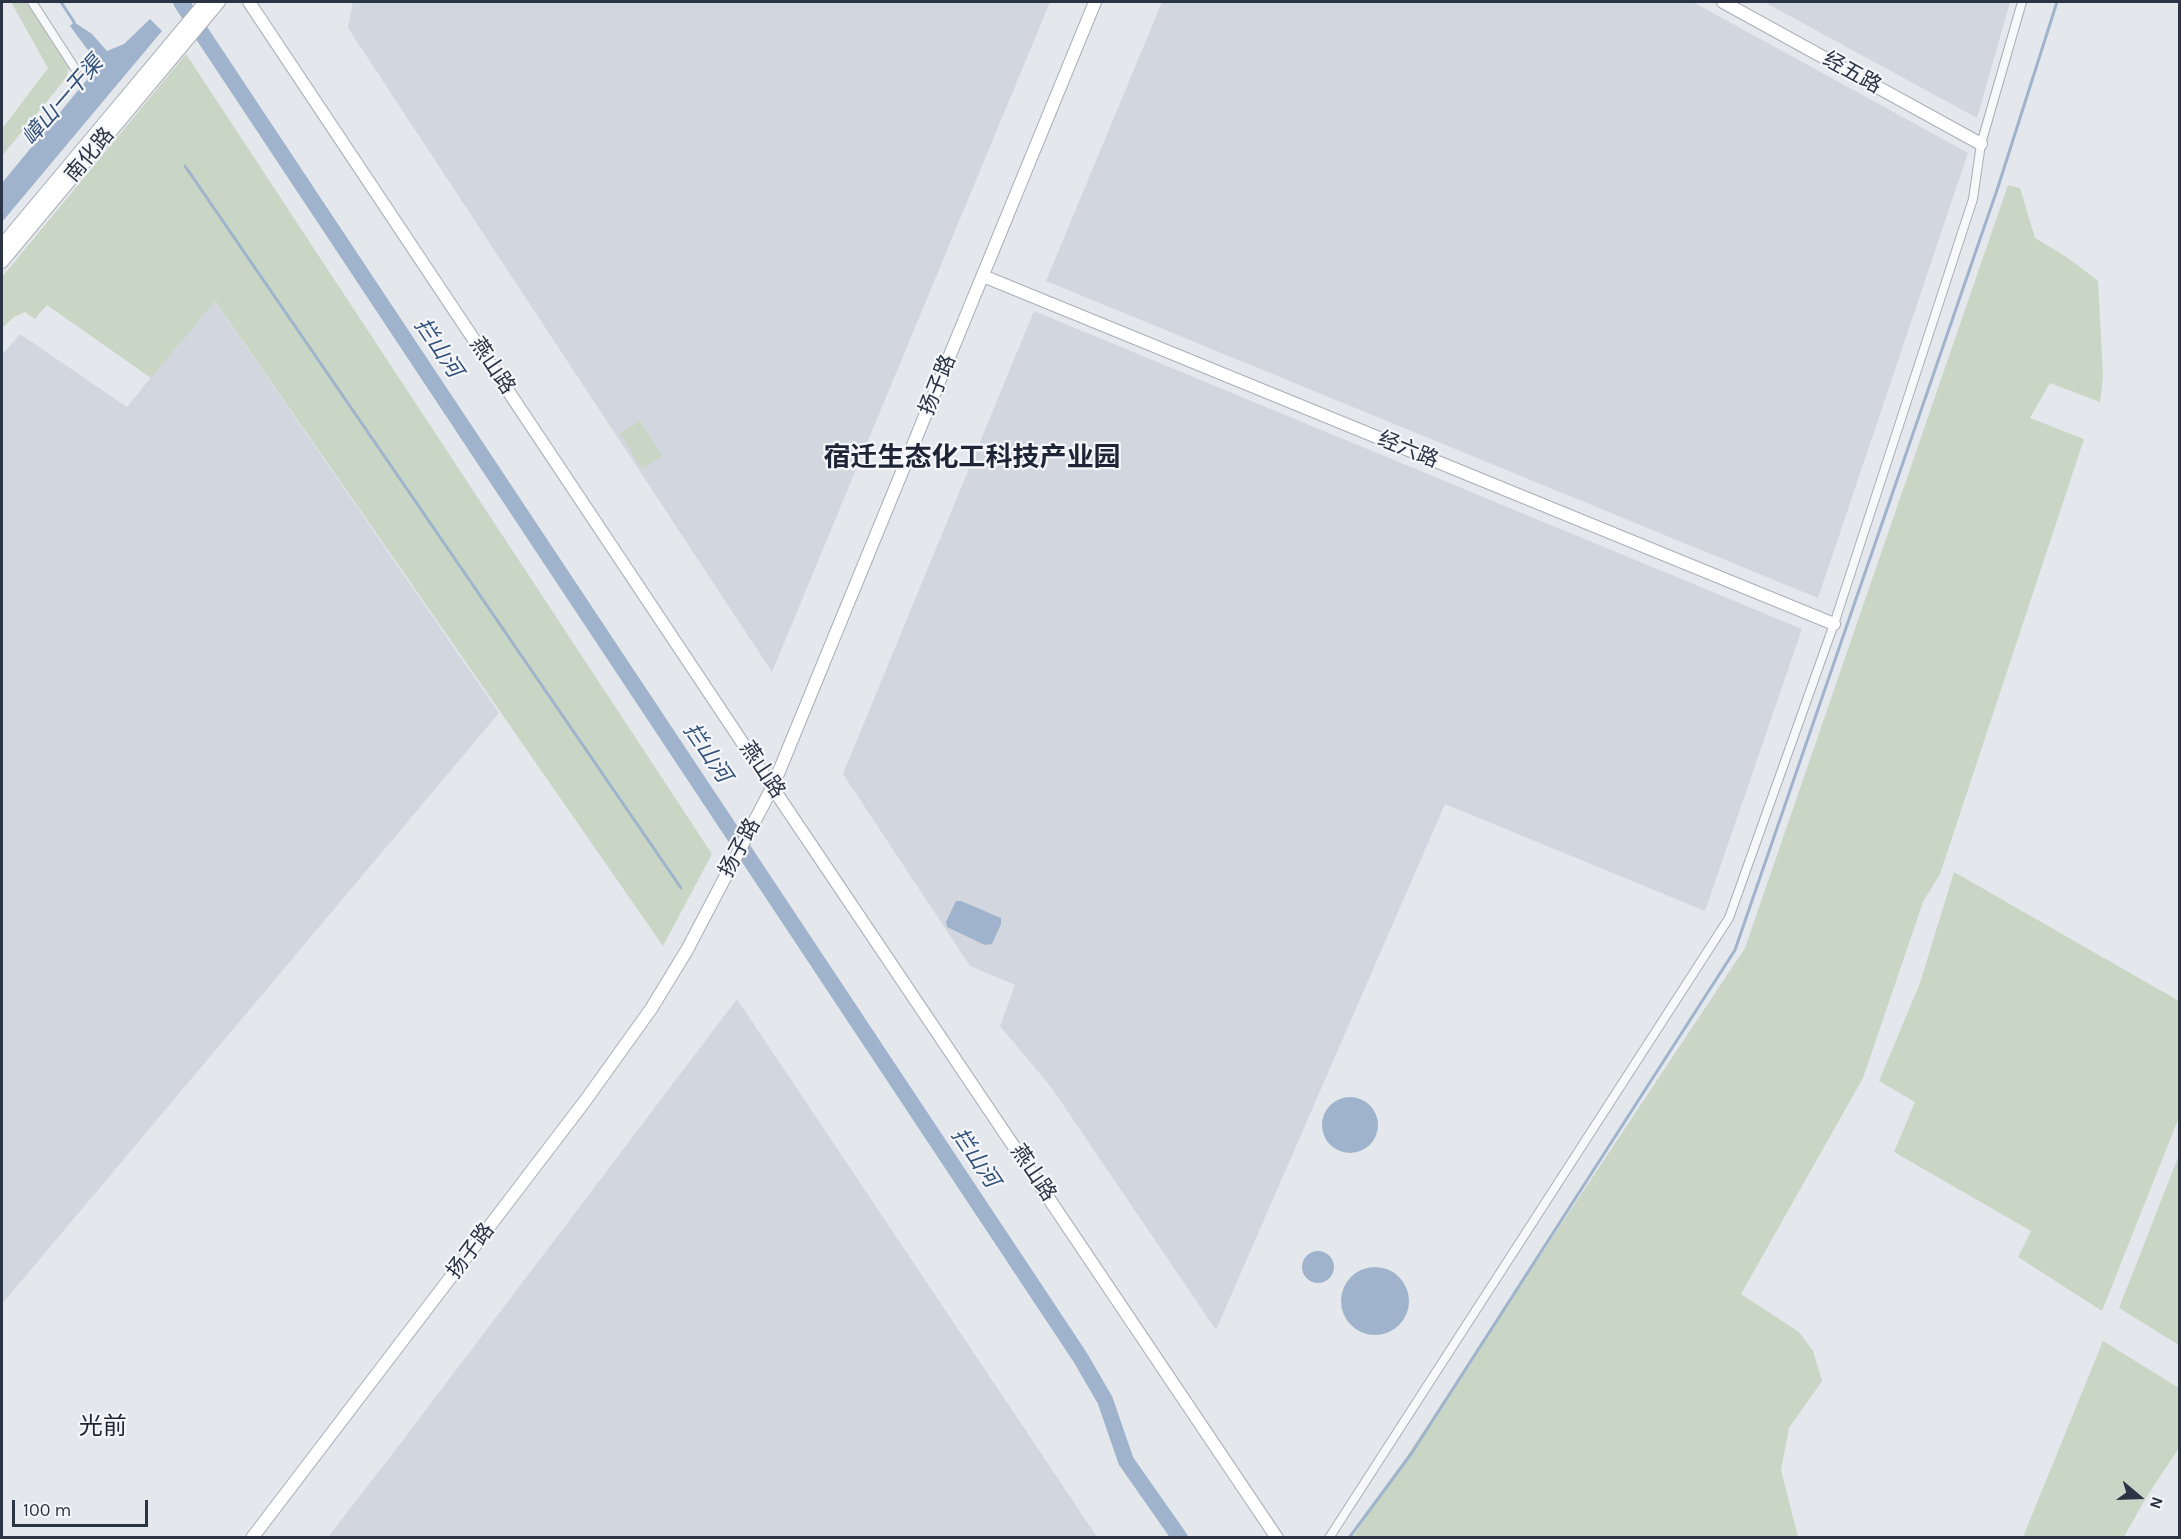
<!DOCTYPE html>
<html>
<head>
<meta charset="utf-8">
<style>
	body { margin:0 }
	#map { position:relative; width:2181px; height:1539px; overflow:hidden; background:#e4e7ec; font-family:Karla,sans-serif }
	canvas { display:block }
	.frame { position:absolute; inset:0; border:3px solid #2b3445; pointer-events:none }
	.north { position:absolute; left:2109px; top:1467px; width:60px; height:60px; -webkit-text-stroke:4px #f4f6f9; paint-order:stroke; rotate:109deg; font-size:16px; font-weight:700; line-height:24px; text-align:center; color:#2b3445 }
	.north::after { content:''; display:block; margin:auto; width:21px; height:27px; background:#2b3445; clip-path:polygon(50% 0,100% 100%,50% 72%,0 100%) }
	.scale { position:absolute; left:12px; top:1500px; width:136px; height:27px; box-sizing:border-box; border:3px solid #2b3445; border-top:0; padding-left:8px; font-size:18px; line-height:21px; white-space:nowrap; color:#2b3445; -webkit-text-stroke:4px #f4f6f9; paint-order:stroke }
</style>
</head>
<body>
<div id="map">
<canvas width="2181" height="1539"></canvas>
<div class="frame"></div>
<div class="north">N</div>
<div class="scale">100 m</div>
</div>
<script>
const ctx = document.querySelector('canvas').getContext('2d');
ctx.lineJoin = 'round';
function fill(path, color) { ctx.fillStyle = color; ctx.fill(path, 'evenodd'); }
function stroke(path, color, width, dash) { ctx.strokeStyle = color; ctx.lineWidth = width; ctx.lineCap = dash ? 'butt' : 'round'; ctx.setLineDash(dash || []); ctx.stroke(path); }
function drawText(font, color, halo, rows, align = 'center') {
  ctx.font = font + ' Karla,"Noto Sans SC",sans-serif'; ctx.lineWidth = 4.5; ctx.setLineDash([]); ctx.textBaseline = 'middle'; ctx.strokeStyle = halo; ctx.fillStyle = color; for (const [text, x, y, turn = 0] of rows) {
    ctx.save(); ctx.translate(x, y); ctx.rotate((+turn || 0) * Math.PI / 180); ctx.textAlign = isNaN(turn) ? turn : align; if (halo) ctx.strokeText(text, 0, 0); ctx.fillText(text, 0, 0); ctx.restore();
  }
}
const built = new Path2D(`
	M353 2H1050L772 672 348 28Z
	M1162 2H1693L1968 153 1818 598 1046 281Z
	M1764 2H2010L1977 118Z
	M214 300 499 713 2 1304V355L20 334 127 407Z
	M1034 311 1802 629 1705 911 1445 804 1216 1330 1051 1087 1000 1026 1015 985 970 966 843 774Z
	M737 999 1097 1537H328L400 1444Z`);
const green = new Path2D(`
	M11 2H29L70 65 66 78 2 156V129L48 68Z
	M186 54 712 854 663 946 215 301 151 378 47 305 35 319 25 312 14 317 2 328V277Z
	M2008 185 2020 188 2035 238 2068 258 2098 281 2103 376 2100 402 2050 383 2030 418 2084 439 1940 874 1923 902 1863 1078 1741 1294 1799 1332 1813 1351 1822 1381 1789 1428 1781 1470 1798 1537H1353L1745 948Z
	M640 421 662 456 642 469 620 433Z
	M1954 872 2179 1001V1117L2102 1311 2018 1257 2031 1231 1894 1152 1915 1102 1879 1081 1920 983Z
	M2179 1155V1345L2119 1308Z
	M2103 1341 2179 1388V1448L2147 1496 2124 1537H2023Z`);
const water = new Path2D(`
	M150 19 162 31 2 222V183L99 65 70 26 74 22 92 34 107 51 124 44Z
	M956 901H961L1001 918V924L992 944 985 945 947 927 946 922Z
	M1322 1125a28 28 0 1 1 56 0a28 28 0 1 1-56 0Z
	M1302 1267a16 16 0 1 1 32 0a16 16 0 1 1-32 0Z
	M1341 1301a34 34 0 1 1 68 0a34 34 0 1 1-68 0Z`);
const stream = new Path2D(`
	M61 2 74 22
	M185 166 681 888
	M1349 1538 1411 1454 1735 950 1998 187 2057 2`);
const river = new Path2D(`
	M181 2 1080 1357 1105 1400 1126 1461 1180 1538`);
const street = new Path2D(`
	M32 2 76 70
	M1329 1538 1729 918 1834 624 1973 199 1981 144 2022 2`);
const secondary = new Path2D(`
	M249 2 748 751 1277 1538
	M1723 2 1981 144
	M2 245 205 2
	M2 262 219 2
	M983 276 1834 624
	M252 1538 585 1101 651 1009 687 950 773 786 1095 2`);
const streetNames = [
	["经五路",1852,73,29],
	["南化路",90,155,-50],
	["燕山路",492,366,56],
	["扬子路",938,385,-68],
	["经六路",1408,450,22],
	["燕山路",762,770,56],
	["扬子路",740,848,-62],
	["燕山路",1033,1173,56],
	["扬子路",471,1251,-53]
];
const waterNames = [
	["嶂山一干渠",63,101,-49],
	["拦山河",438,348,56],
	["拦山河",707,753,56],
	["拦山河",975,1158,56]
];
const quarterNames = [
	["光前",103,1427]
];
const districtNames = [
	["宿迁生态化工科技产业园",972,458]
];
fill(built, '#d2d6de');
fill(green, '#c9d6c5');
fill(water, '#9fb4cc');
stroke(stream, '#9fb4cc', 3);
stroke(river, '#9fb4cc', 16);
stroke(street, '#a9aeb7', 10);
stroke(secondary, '#a9aeb7', 14);
stroke(street, '#f7f8fa', 8);
stroke(secondary, '#fff', 12);
drawText('21px', '#2b3445', '#f4f6f9', streetNames);
drawText('italic 22px', '#34527a', '#f4f6f9', waterNames);
drawText('24px', '#1d2536', '#f4f6f9', quarterNames);
drawText('bold 27px', '#1d2536', '#f4f6f9', districtNames);
</script>
</body>
</html>
